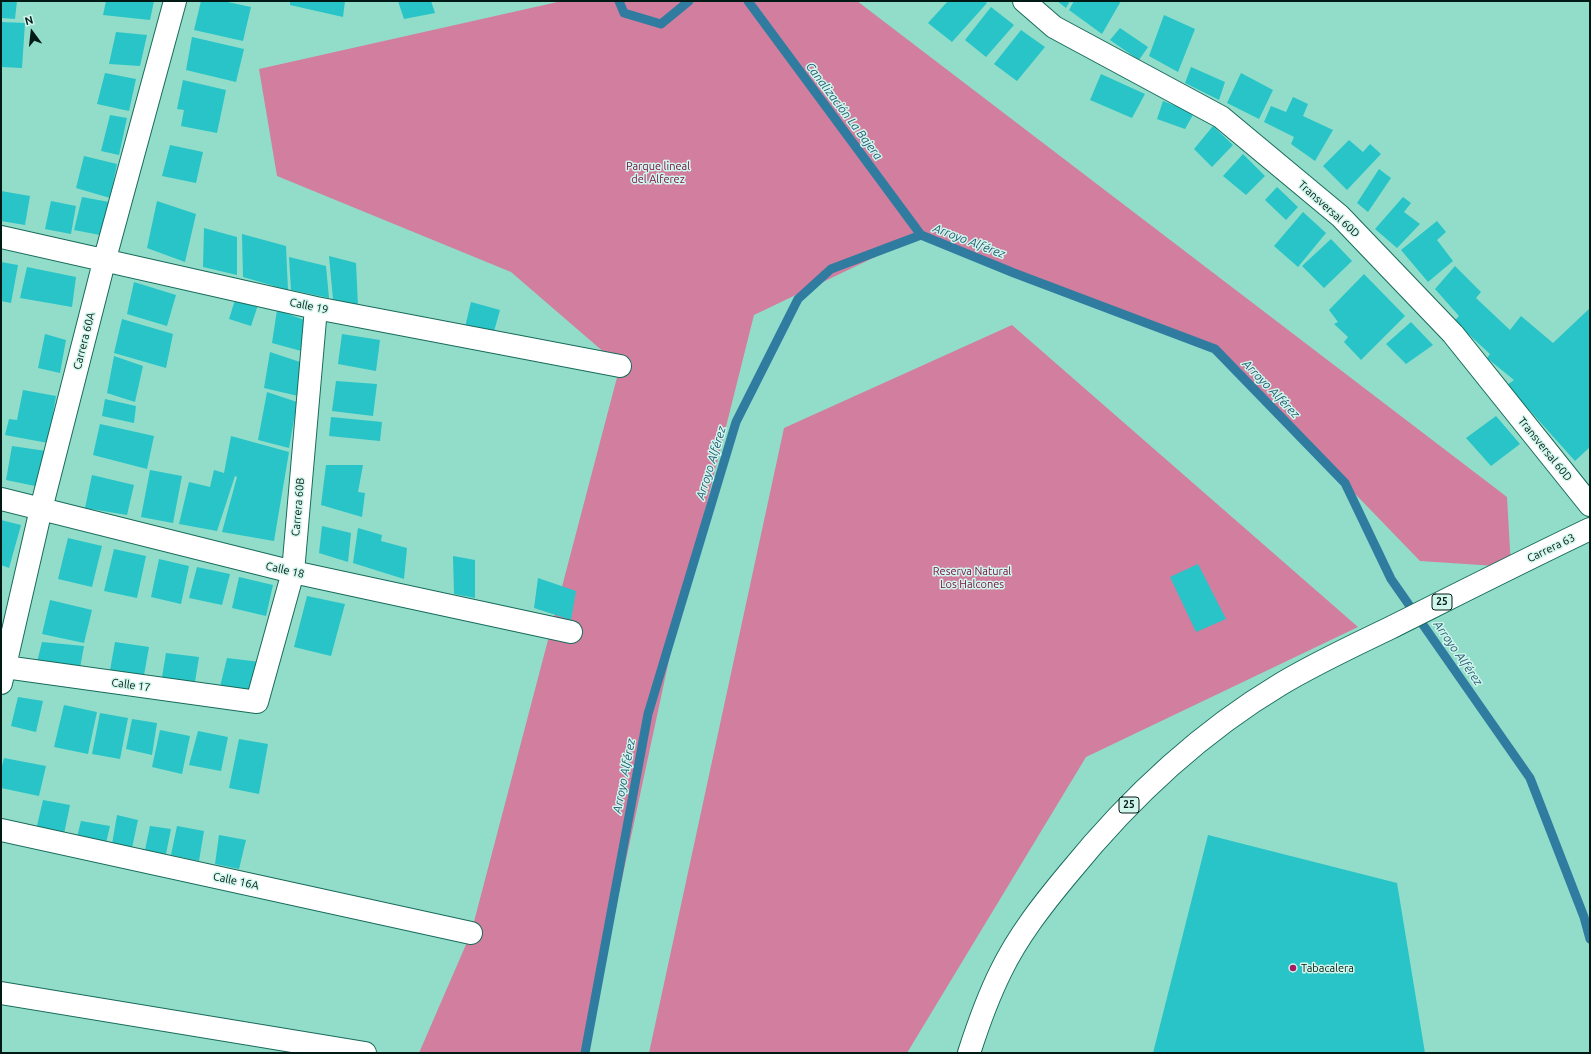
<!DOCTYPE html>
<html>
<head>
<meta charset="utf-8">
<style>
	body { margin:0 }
	#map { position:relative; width:1591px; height:1054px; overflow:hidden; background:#91ddca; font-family:Ubuntu,sans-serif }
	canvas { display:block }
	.frame { position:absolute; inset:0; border:2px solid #001b15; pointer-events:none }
	.north { position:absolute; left:12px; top:12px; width:40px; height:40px; -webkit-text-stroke:3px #d1f6eb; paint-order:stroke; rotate:345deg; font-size:11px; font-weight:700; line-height:16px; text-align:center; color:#001b15 }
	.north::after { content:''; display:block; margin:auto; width:14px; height:18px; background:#001b15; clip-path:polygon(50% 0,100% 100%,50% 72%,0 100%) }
</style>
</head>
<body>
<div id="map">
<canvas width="1591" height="1054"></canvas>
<div class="frame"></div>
<div class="north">N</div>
</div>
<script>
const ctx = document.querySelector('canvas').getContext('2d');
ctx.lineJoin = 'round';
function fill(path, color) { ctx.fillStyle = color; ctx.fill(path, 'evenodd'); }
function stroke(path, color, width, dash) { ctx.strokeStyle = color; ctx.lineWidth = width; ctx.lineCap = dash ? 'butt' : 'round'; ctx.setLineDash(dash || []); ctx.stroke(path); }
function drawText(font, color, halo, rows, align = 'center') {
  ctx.font = font + ' Ubuntu,sans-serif'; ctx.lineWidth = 3; ctx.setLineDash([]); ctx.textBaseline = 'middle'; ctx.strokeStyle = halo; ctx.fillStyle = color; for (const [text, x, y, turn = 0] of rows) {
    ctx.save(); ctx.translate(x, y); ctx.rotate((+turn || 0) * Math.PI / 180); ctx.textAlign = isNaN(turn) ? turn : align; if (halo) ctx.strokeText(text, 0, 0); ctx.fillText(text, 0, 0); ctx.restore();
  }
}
const green = new Path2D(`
	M562 1H857L1507 497 1511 567 1420 561 1215 349 921 235 754 315 678 618 588 1037 580 1053H419L471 933 620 366 511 272 277 176 259 69Z
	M1012 325 1358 627 1086 757 907 1053H649L784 428Z`);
const stream = new Path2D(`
	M619 1 624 13 661 24 689 1
	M748 1 921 235
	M585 1053 648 714 736 422 798 299 831 269 921 235 1014 273 1215 349 1345 483 1391 579 1530 778 1584 917 1590 939`);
const building = new Path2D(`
	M1 1H17L15 19 1 18Z
	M106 1H154L150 20 103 15Z
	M201 1H223L251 7 243 41 194 30Z
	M290 1H345L343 17 290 5Z
	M398 1H431L435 13 404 19Z
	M948 1H984L987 3 952 42 928 23Z
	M1057 1H1070L1066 8Z
	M1074 1H1121L1102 34 1069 10Z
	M991 7 1014 25 986 57 965 40Z
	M1164 15 1195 29 1178 72 1149 56Z
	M1 22 25 23 22 68 1 67Z
	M1120 28 1148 47 1139 60 1110 40Z
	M1021 30 1045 47 1017 81 994 64Z
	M116 32 147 35 140 66 109 64Z
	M192 37 244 49 236 82 186 70Z
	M1191 67 1225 82 1219 100 1185 83Z
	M105 73 136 79 129 111 97 104Z
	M1241 73 1273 90 1259 119 1227 103Z
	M1101 74 1145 94 1132 118 1090 100Z
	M183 80 226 90 217 133 181 126 184 110 177 109Z
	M1293 97 1308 104 1303 116 1333 130 1315 161 1291 144 1294 137 1264 122 1271 106 1286 112Z
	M1163 101 1194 113 1185 129 1157 119Z
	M110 115 127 118 119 155 101 151Z
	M1213 126 1233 145 1212 167 1194 149Z
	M1349 140 1363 152 1370 144 1381 154 1347 190 1323 166Z
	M170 145 203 152 196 183 162 176Z
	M1243 154 1265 176 1246 195 1223 176Z
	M84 156 117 164 110 198 76 188Z
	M1379 169 1391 178 1368 212 1357 203Z
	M1277 187 1298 207 1286 220 1265 200Z
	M1 191 30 196 25 225 1 221Z
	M82 197 109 202 100 235 74 230Z
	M1403 197 1411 203 1404 212 1420 224 1397 248 1375 229Z
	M51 201 76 206 71 234 45 229Z
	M157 201 196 214 185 262 147 248Z
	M1303 212 1326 233 1298 267 1274 246Z
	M1437 221 1446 232 1437 240 1453 261 1428 282 1401 250Z
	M204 228 237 237V275L203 267Z
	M242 234 286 246 288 290 243 277Z
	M1331 239 1352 261 1324 288 1302 266Z
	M329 256 356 263 358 306 333 299Z
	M289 257 326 266 329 298 291 290Z
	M1 262 18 265 11 303 1 301Z
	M1455 266 1481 292 1476 298 1510 330 1521 316 1553 343 1590 308V447L1575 461 1507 385 1514 380 1487 358 1490 354 1454 321 1459 316 1435 289Z
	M27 267 76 277 72 307 20 298Z
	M1364 274 1405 316 1361 360 1344 342 1348 337 1334 324 1338 322 1329 310Z
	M134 282 176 295 167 326 127 314Z
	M235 300 258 305 251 326 229 319Z
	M471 302 500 310 493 335 465 327Z
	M277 310 310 322 305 352 272 343Z
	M122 319 173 334 166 368 114 353Z
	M1411 322 1433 345 1406 364 1386 344Z
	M45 334 66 340 60 373 38 368Z
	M342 334 380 340 376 371 338 364Z
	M270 352 303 363 298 396 264 388Z
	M114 356 143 366 135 402 107 393Z
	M336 381 377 384 373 416 332 411Z
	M23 390 56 396 48 443 5 435 9 419 17 420Z
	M267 392 297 402 289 448 258 440Z
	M105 399 136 406 134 423 102 416Z
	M1496 416 1520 444 1491 466 1466 438Z
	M331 417 382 422 380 441 329 436Z
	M100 424 154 436 147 469 93 455Z
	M231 436 289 452 274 541 222 532 237 477 235 476 217 531 179 524 189 482 210 487 214 470 224 473Z
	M12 446 46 451 40 487 6 480Z
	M326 465H363L358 492 365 493 362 517 321 505Z
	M150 470 182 476 173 523 141 517Z
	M92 475 134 485 127 515 85 508Z
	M1 520 21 525 9 568 1 565Z
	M322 526 351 533 348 562 319 553Z
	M358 528 382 535 381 541 407 548 404 579 353 563Z
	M68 538 102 546 92 587 58 579Z
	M114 549 146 556 137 598 104 591Z
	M453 556 475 560V598L454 594Z
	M159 559 189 566 181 604 151 597Z
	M1198 564 1226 619 1196 632 1170 577Z
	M197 567 230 574 222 605 189 598Z
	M239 577 273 585 266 616 232 608Z
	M538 578 576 591 571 620 534 608Z
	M307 596 345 604 331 656 294 647Z
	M50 600 92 610 84 643 42 634Z
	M42 642 84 646 80 668 37 662Z
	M115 642 149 647 143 681 109 676Z
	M166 653 199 657 194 688 161 683Z
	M227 658 260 662 252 695 219 691Z
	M18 697 43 701 36 732 11 726Z
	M64 705 97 712 88 754 54 747Z
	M100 713 128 718 120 759 92 754Z
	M132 719 157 723 152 755 126 749Z
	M160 730 190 736 182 774 152 767Z
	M198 731 228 737 221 771 189 765Z
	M239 739 268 744 259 794 229 788Z
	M4 758 46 766 39 796 1 788V770Z
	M43 800 70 805 64 834 36 830Z
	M117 815 138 820 132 848 112 844Z
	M81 821 110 826 106 843 77 837Z
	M150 826 171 829 166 854 145 850Z
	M177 826 204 831 199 861 171 855Z
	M219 835 246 840 239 869 215 864Z
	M1208 835 1397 883 1425 1053H1153Z`);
const minor = new Path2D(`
	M1 237 316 308 620 366
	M1 499 293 572 571 632
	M5 667 257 702 293 572 316 308
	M1 683 41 509 104 262 175 1
	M1 830 471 933
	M1 993 365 1053`);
const tertiary = new Path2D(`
	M1024 1 1054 27 1221 117 1340 216 1453 334 1590 505`);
const primary = new Path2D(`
	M969 1053C978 1025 988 997 1001 971 1018 936 1043 904 1068 874 1128 800 1199 733 1281 684 1316 663 1353 646 1390 628 1456 595 1523 561 1590 529`);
const markers = [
	[1293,968,4,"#a51a60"]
];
const shields = [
	[1442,602,20],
	[1129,805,20]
];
const shieldNames = [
	["25",1442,602],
	["25",1129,805]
];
const parkNames = [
	["Parque lineal",658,166],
	["del Alferez",658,179],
	["Reserva Natural",972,571],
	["Los Halcones",972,584]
];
const streetNames = [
	["Transversal 60D",1329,209,42],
	["Calle 19",309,306,12],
	["Carrera 60A",84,341,-76],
	["Transversal 60D",1545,449,51],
	["Carrera 60B",298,507,-85],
	["Carrera 63",1551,548,-26],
	["Calle 18",285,570,13],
	["Calle 17",131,685,8],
	["Calle 16A",236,881,12]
];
const poiNames = [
	["Tabacalera",1301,968]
];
const waterNames = [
	["Canalización La Bajera",844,111,53],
	["Arroyo Alférez",969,241,21],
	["Arroyo Alférez",1271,389,46],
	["Arroyo Alférez",711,463,-73],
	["Arroyo Alférez",1458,653,55],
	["Arroyo Alférez",624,776,-79]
];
fill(green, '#d27e9e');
stroke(stream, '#2f7ca0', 9);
fill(building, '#28c4c7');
stroke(minor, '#186b5b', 24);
stroke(tertiary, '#186b5b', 24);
stroke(primary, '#186b5b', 24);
stroke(minor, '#fff', 22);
stroke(tertiary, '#fff', 22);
stroke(primary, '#fff', 22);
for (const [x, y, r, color] of markers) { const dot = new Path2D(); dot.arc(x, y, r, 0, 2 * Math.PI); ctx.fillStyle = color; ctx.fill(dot); stroke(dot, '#d1f6eb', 1.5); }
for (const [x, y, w] of shields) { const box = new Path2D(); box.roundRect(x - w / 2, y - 8, w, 16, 3); ctx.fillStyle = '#d1f6eb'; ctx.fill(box); stroke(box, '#001b15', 1); }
drawText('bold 10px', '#001b15', null, shieldNames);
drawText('11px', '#760b43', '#d1f6eb', parkNames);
drawText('11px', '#001b15', '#d1f6eb', streetNames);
drawText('11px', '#001b15', '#d1f6eb', poiNames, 'left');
drawText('italic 12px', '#275a77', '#d1f6eb', waterNames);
</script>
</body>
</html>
